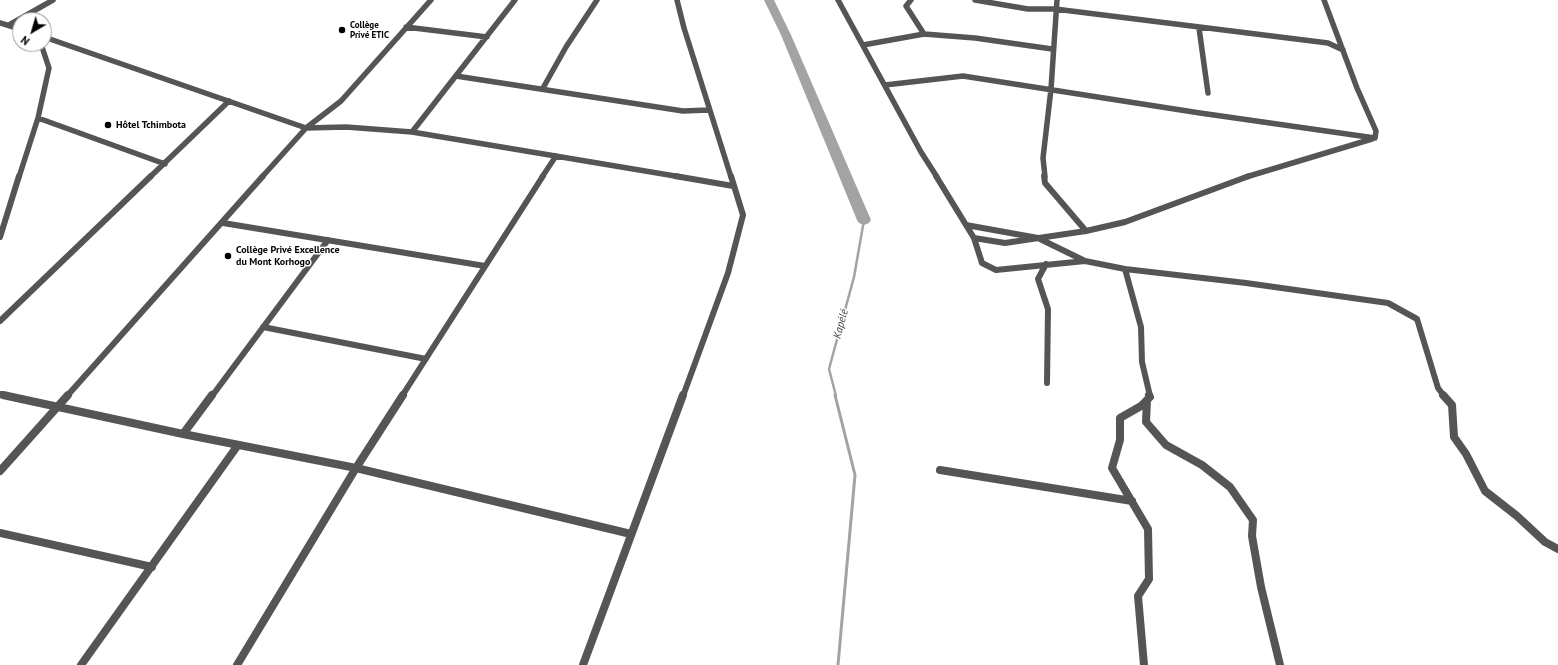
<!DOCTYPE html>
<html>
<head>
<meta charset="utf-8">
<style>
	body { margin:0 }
	#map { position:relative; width:1558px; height:665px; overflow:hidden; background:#fff; font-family:"PT Sans",sans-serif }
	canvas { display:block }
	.north { position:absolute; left:12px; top:12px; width:40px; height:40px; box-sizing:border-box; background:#fff; border:1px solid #999; border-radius:50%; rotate:218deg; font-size:11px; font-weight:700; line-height:16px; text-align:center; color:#000 }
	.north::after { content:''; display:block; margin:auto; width:14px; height:18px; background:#000; clip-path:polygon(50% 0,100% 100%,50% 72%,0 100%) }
</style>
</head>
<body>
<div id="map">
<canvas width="1558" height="665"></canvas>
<div class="north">N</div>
</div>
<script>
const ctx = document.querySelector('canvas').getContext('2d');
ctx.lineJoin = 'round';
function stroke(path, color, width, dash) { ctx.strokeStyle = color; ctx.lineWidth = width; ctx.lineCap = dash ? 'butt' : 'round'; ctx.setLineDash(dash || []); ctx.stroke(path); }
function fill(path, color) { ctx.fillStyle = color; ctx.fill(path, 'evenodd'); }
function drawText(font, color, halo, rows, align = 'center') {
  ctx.font = font + ' "PT Sans",sans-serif'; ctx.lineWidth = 3; ctx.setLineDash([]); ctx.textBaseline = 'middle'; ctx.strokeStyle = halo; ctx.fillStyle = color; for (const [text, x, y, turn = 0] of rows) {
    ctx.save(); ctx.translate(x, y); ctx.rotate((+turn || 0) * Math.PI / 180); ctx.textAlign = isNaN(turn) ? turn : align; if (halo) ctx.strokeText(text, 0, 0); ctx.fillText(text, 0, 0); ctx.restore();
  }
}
const streamFar1 = new Path2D(`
	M836 396 829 369 854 277 864 220`);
const stream = new Path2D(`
	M835 395 855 475 838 665`);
const river = new Path2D(`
	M764 0H774L791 35 871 220 869 223 864 225 859 223 857 220 781 35Z`);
const streetFar2 = new Path2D(`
	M677 0 684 28 731 177
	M838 0 921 152 937 177
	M911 0 906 6 924 34
	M975 0 1028 9H1055L1328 43 1343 50
	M1324 0 1357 88 1376 131 1375 138
	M0 23 20 29
	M9 25 53 0
	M406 27 487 37
	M1199 28 1208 93
	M44 37 306 128 346 127 412 132 681 177
	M863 45 924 34 975 38 1052 49
	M456 76 683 111 709 110
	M885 85 963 76 1200 113 1375 138
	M543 88 566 47 597 0
	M38 118 165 164
	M412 132 515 0
	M19 177 38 118 49 68 41 44
	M150 177 229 101
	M262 177 306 128 341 101 431 0
	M542 177 556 156
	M1045 177 1043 158 1051 89 1057 0
	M1246 177 1372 139`);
const streetFar1 = new Path2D(`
	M675 176 733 186
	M936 176 974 238 982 263 996 270 1085 261 1125 269 1246 283 1388 303 1417 319 1438 388 1444 396
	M1044 176 1045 183 1086 231
	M223 223 485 266
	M966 225 1038 238 1083 260
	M0 237 19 176
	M974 238 1005 243 1086 231 1125 222 1249 176
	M1046 264 1038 279 1048 309 1047 383
	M1125 269 1141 327 1142 362 1150 396
	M0 321 151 176
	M263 327 426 359
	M0 394 8 396
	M67 396 263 176
	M212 396 328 240
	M402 396 543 176
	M683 396 728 273 743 215 731 176`);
const street = new Path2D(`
	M3 395 183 434 356 468 631 534
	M1443 395 1452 405 1454 437 1466 454 1485 491 1517 516 1545 542 1558 549
	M1147 400 1146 422 1166 445 1202 465 1230 487 1253 520 1252 536 1261 587 1280 665
	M183 434 212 395
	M940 470 1132 501
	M0 471 68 395
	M0 533 152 567
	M81 665 238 445
	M237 665 356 468 403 395
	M583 665 683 395
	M1144 665 1138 596 1149 579 1148 529 1112 468 1120 440V418L1141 406 1150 397 1149 395`);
const markers = [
	[342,30,4,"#000"],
	[108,125,4,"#000"],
	[228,256,4,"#000"]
];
const farPoinames = [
	["Collège",350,25],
	["Privé ETIC",350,35]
];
const poiNames = [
	["Hôtel Tchimbota",116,125],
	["Collège Privé Excellence",236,250],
	["du Mont Korhogo",236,262]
];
const waterNames = [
	["Kapélé",841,324,-75]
];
stroke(streamFar1, '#a3a3a3', 2.5);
stroke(stream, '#a3a3a3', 3);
fill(river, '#a3a3a3');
stroke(streetFar2, '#555', 5.5);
stroke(streetFar1, '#555', 6);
stroke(street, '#555', 8);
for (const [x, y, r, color] of markers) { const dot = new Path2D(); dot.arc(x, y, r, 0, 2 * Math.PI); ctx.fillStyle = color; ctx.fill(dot); stroke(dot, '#fff', 1.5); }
drawText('bold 9px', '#000', '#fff', farPoinames, 'left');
drawText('bold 10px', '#000', '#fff', poiNames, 'left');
drawText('italic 11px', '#444', '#fff', waterNames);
</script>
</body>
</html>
